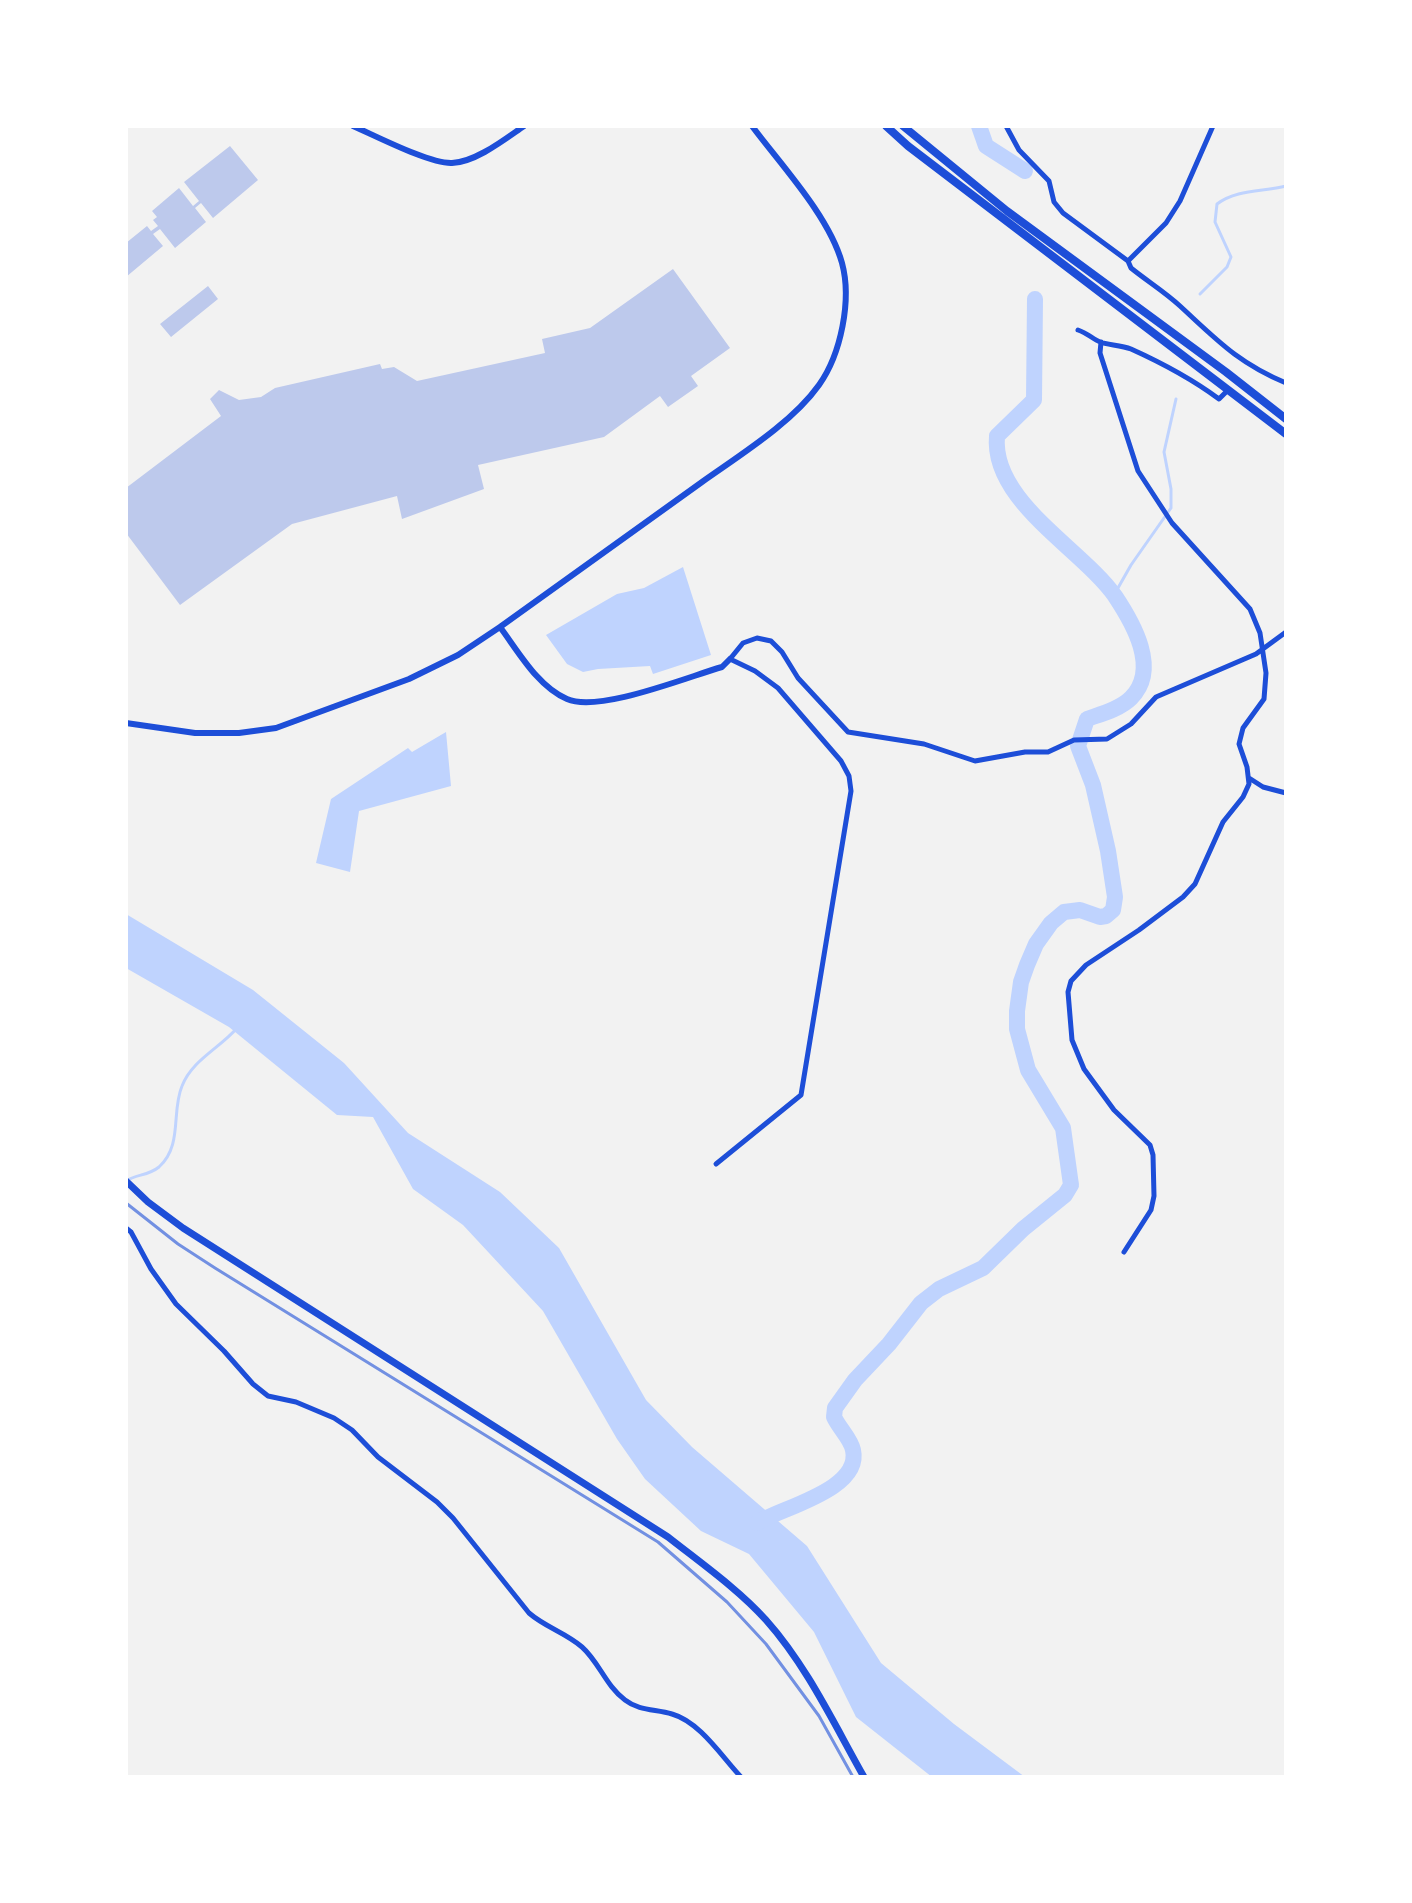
<!DOCTYPE html>
<html>
<head>
<meta charset="utf-8">
<style>
	body { margin:0 }
	#map { position:relative; width:1412px; height:1903px; overflow:hidden; background:#f2f2f2; font-family:"Asap Condensed",sans-serif }
	canvas { display:block }
	.frame { position:absolute; inset:0; border:128px solid #fff; pointer-events:none }
</style>
</head>
<body>
<div id="map">
<canvas width="1412" height="1903"></canvas>
<div class="frame"></div>
</div>
<script>
const ctx = document.querySelector('canvas').getContext('2d');
ctx.lineJoin = 'round';
function fill(path, color) { ctx.fillStyle = color; ctx.fill(path, 'evenodd'); }
function stroke(path, color, width, dash) { ctx.strokeStyle = color; ctx.lineWidth = width; ctx.lineCap = dash ? 'butt' : 'round'; ctx.setLineDash(dash || []); ctx.stroke(path); }
const water = new Path2D(`
	M683 567 711 655 653 674 650 666 598 669 583 672 567 664 546 635 617 594 644 588Z
	M446 732 451 786 359 811 350 872 316 863 331 799 408 748 412 752Z
	M126 914 253 990 344 1063 408 1133 500 1192 559 1248 646 1400 692 1447 807 1546 881 1663 954 1724 1025 1777H932L856 1717 814 1632 749 1554 701 1531 645 1479 617 1439 543 1311 463 1225 413 1189 373 1117 337 1115 229 1027 126 968Z`);
const stream = new Path2D(`
	M1200 294 1227 267 1231 257 1215 222 1217 204C1237 189 1263 192 1286 186
	M1114 595 1131 565 1171 508V489L1164 452 1176 399
	M126 1181C136 1174 148 1176 159 1167 183 1145 171 1112 182 1086 192 1060 220 1048 237 1028`);
const river = new Path2D(`
	M979 126 986 146 1025 171
	M757 1523C780 1508 862 1490 853 1450 851 1439 839 1428 834 1417L835 1408 855 1380 889 1344 921 1303 939 1289 983 1268 1023 1229 1065 1195 1071 1185 1063 1128 1028 1070 1017 1029V1011L1021 982 1027 965 1036 944 1051 923 1064 912 1080 910 1100 917 1106 916 1113 910 1115 897 1108 851 1093 785 1078 746 1087 719C1101 714 1120 709 1131 698 1160 669 1133 623 1115 596 1082 549 991 501 997 436L1034 400 1035 299`);
const building = new Path2D(`
	M230 146 258 180 213 218 201 203 195 208 206 222 175 248 160 229 153 234 163 246 126 277V243L147 226 151 231 158 226 153 220 157 217 152 211 179 188 193 206 199 201 184 182Z
	M673 269 730 348 691 376 698 386 668 407 660 396 604 437 478 465 484 489 402 519 397 496 292 524 180 605 126 533V488L221 416 210 399 219 390 239 400 261 397 275 388 380 364 382 369 394 367 417 381 545 353 542 339 590 328Z
	M208 286 218 299 171 337 160 324Z`);
const minor = new Path2D(`
	M1006 126 1019 150 1049 181 1054 202 1063 213 1128 261 1131 268C1147 281 1165 292 1180 306 1217 340 1238 363 1286 383
	M1128 261 1166 223 1180 201 1213 126
	M1078 330C1087 333 1093 339 1100 342 1107 345 1121 345 1131 349 1162 363 1192 379 1219 399L1228 390
	M1101 342 1100 353 1138 471 1172 523 1250 609 1260 633 1266 673 1264 699 1243 728 1239 744 1247 767 1249 784 1243 797 1223 822 1195 884 1183 897 1139 930 1086 965 1071 981 1068 992 1072 1040 1084 1069 1114 1110 1150 1145 1153 1155 1154 1196 1151 1210 1124 1252
	M1249 778 1263 787 1286 793
	M716 1164 801 1095 851 791 849 776 841 761 778 688 755 671 730 659 743 643 757 638 771 641 782 652 798 678 848 732 924 744 975 761 1025 752H1048L1074 740 1107 739 1131 724 1156 697 1256 654 1286 632
	M126 1228 131 1232 151 1269 176 1304 224 1351 253 1384 268 1396 296 1402 334 1418 352 1430 378 1457 437 1502 453 1518 529 1613C545 1627 566 1633 582 1647 599 1662 606 1686 625 1700 639 1711 656 1709 672 1714 700 1722 722 1757 741 1777`);
const tertiary = new Path2D(`
	M353 126C376 136 430 164 452 163 476 162 505 139 524 126
	M500 627C567 579 635 530 702 482 740 455 792 423 819 385 841 354 852 300 842 263 829 216 781 165 752 126
	M126 723 195 733H239L276 728 409 679 458 655 500 627C518 651 538 687 567 699 599 713 687 677 722 667L730 659`);
const secondary = new Path2D(`
	M126 1181 148 1202 183 1228 668 1537C701 1563 738 1589 766 1620 807 1666 834 1724 864 1777`);
const trunk = new Path2D(`
	M886 126 908 146 1286 434
	M903 126 1007 211 1226 372 1286 419`);
const rail = new Path2D(`
	M126 1203 178 1244 215 1268 658 1542 727 1602 766 1644 819 1716 853 1777`);
fill(water, '#bfd3fe');
stroke(stream, '#bfd3fe', 3);
stroke(river, '#bfd3fe', 16);
fill(building, '#bdc9ec');
stroke(minor, '#1d4ed8', 5);
stroke(tertiary, '#1d4ed8', 6);
stroke(secondary, '#1d4ed8', 7);
stroke(trunk, '#1d4ed8', 8);
stroke(rail, '#7290e2', 3);
</script>
</body>
</html>
